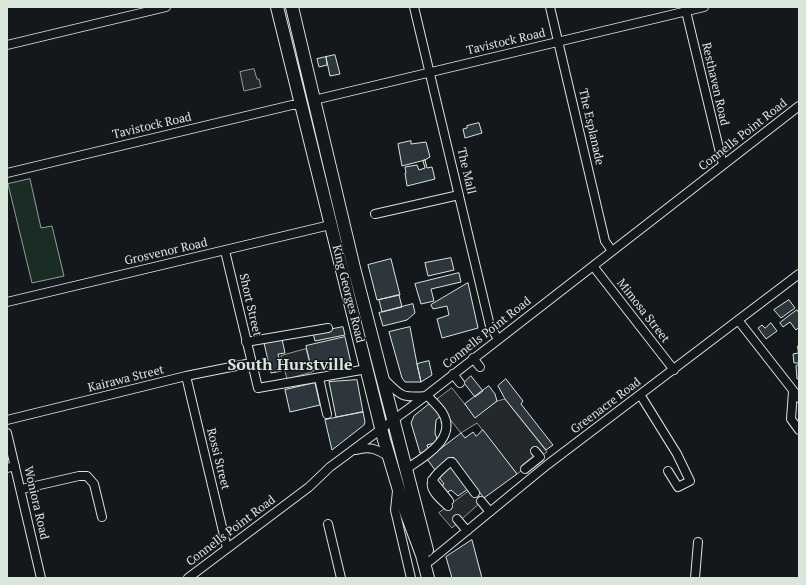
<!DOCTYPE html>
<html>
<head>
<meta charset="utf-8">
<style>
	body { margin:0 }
	#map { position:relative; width:806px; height:585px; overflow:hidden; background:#14181c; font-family:"PT Serif",serif }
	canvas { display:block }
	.frame { position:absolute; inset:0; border:8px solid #d8e6dc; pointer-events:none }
</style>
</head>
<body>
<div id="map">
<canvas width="806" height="585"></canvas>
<div class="frame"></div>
</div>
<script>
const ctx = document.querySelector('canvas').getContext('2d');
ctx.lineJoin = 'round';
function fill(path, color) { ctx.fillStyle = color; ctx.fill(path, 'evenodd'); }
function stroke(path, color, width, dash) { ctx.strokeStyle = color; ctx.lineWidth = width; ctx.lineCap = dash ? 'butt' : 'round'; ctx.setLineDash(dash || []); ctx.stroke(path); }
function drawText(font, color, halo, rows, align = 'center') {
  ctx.font = font + ' "PT Serif",serif'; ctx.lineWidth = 3; ctx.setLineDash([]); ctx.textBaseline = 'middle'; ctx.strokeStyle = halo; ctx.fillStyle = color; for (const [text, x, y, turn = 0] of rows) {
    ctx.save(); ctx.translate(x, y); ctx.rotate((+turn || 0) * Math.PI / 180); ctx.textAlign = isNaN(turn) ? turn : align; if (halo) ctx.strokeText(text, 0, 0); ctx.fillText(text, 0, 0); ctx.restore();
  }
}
const green = new Path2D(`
	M30 179 41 228 52 226 64 276 32 283 8 184Z`);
const parking = new Path2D(`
	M254 69 257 79H259L261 87 244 91 240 72Z
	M306 349 312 372 287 379 281 356Z
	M452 388 475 417 497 401 505 399 547 452 517 474 477 423 461 433 435 401Z
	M472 489 483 500 452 528 439 513Z`);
const building = new Path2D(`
	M335 55 340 74 330 76 326 57Z
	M326 57 327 65 319 67 317 59Z
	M479 123 482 133 465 138 463 129 467 128V126Z
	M411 141V144L426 142 430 157 425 160 402 166 398 144Z
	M425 160 427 168 432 167 435 179 407 186 405 173H406L405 167 417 165 419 170 425 168 423 161Z
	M451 258 454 270 428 276 425 263Z
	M391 259 400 295 377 300 368 265Z
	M459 273 461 282 431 289 434 301 421 304 415 284Z
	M468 283 478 328 442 338 437 319 449 315 447 306 433 309 431 305Z
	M399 295 402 307 382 312 379 300Z
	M789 300 795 308 781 318 774 310Z
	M413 304 415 313 407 320 383 326 379 313Z
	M797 310 799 313V327L796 330 790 322 783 327 780 323Z
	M771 323 777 331 766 339 758 328 762 325 765 328Z
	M343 327 345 335 315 341 313 333Z
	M410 327 417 364 421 382H405L402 378 389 332Z
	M345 337 351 363 312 371 306 346Z
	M282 339 285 353 278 354 282 371 271 373 264 343Z
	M798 346H799V363H794L793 354 798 353Z
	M429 361 432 375 421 382 417 364Z
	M799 365V378L797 379 796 366Z
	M471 376 483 391 475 397 464 383Z
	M506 379 523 401 521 404 553 445 546 450 505 399 498 386Z
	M357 380 363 412 336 417 329 382Z
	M315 383 320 405 290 412 285 390Z
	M489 386 495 394 497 401 475 418 465 404Z
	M432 402 442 415 436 420 435 433 438 442 427 445 429 451 420 453 411 423 414 416Z
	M363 412 365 422 364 425 332 450 325 420Z
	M483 430 517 474 484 498 453 457 435 470 427 459 461 433 465 438 473 432 476 436Z
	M451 463 468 489 458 496 451 490 446 493 435 491 444 484 438 476Z
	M472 540 482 578H452L446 557Z`);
const minor = new Path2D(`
	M414 7 490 326 498 339
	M550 7 605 241 612 251
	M685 7 723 165
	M7 45 166 7
	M314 100 704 7
	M7 173 292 105H302
	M375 214 459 195
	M225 251 258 388 367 369
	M593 266 674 370
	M7 302 330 225
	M738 320 799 398
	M246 342 328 328
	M473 358 480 367
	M453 374 460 383
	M186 376 227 548
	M319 378 327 414
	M384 379C401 396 401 398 426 396
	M793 391 791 419 799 430
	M641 396 677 454 690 481 678 487 668 471
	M7 420 186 376 251 363
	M7 433 41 578
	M356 450C370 446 377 449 389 457
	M7 468 15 466
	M406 469C423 458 459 438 442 412 438 406 432 401 427 395
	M525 469 540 457 535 451
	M432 480 449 501
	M22 489 79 476H87L94 484 102 517
	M397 491 395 510 411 578
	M481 501 490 512
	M448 506C424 485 428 481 450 462H452L475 493
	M457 519 467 531
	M328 524 341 578
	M430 561 547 465 799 274
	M188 578 309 487 330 467 427 395 799 106
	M695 578 698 542`);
const highway = new Path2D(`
	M277 7 384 440 404 507 422 555 428 578
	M292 7 354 268 427 550`);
const streetNames = [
	["Tavistock Road",506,42,-13],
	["Resthaven Road",715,84,77],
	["Tavistock Road",152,126,-13],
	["The Esplanade",591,127,77],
	["Connells Point Road",743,135,-38],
	["The Mall",466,171,77],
	["Grosvenor Road",166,252,-13],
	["King Georges Road",348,294,76],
	["Short Street",250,305,77],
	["Mimosa Street",643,311,52],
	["Connells Point Road",487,333,-38],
	["Kairawa Street",126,379,-14],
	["Greenacre Road",606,406,-37],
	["Rossi Street",218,459,76],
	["Woniora Road",36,503,77],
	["Connells Point Road",231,531,-37]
];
const districtNames = [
	["South Hurstville",290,365]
];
fill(green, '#1a2d24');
stroke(green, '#939e99', 1);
fill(parking, '#24282b');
stroke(parking, '#939e99', 1);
fill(building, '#2c363c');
stroke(building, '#d8e6dc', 1);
stroke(minor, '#d8e6dc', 10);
stroke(highway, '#d8e6dc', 14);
stroke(minor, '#14181c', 8);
stroke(highway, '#14181c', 12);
drawText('12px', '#d8e6dc', '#14181c', streetNames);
drawText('bold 16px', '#d8e6dc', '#14181c', districtNames);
</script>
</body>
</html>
